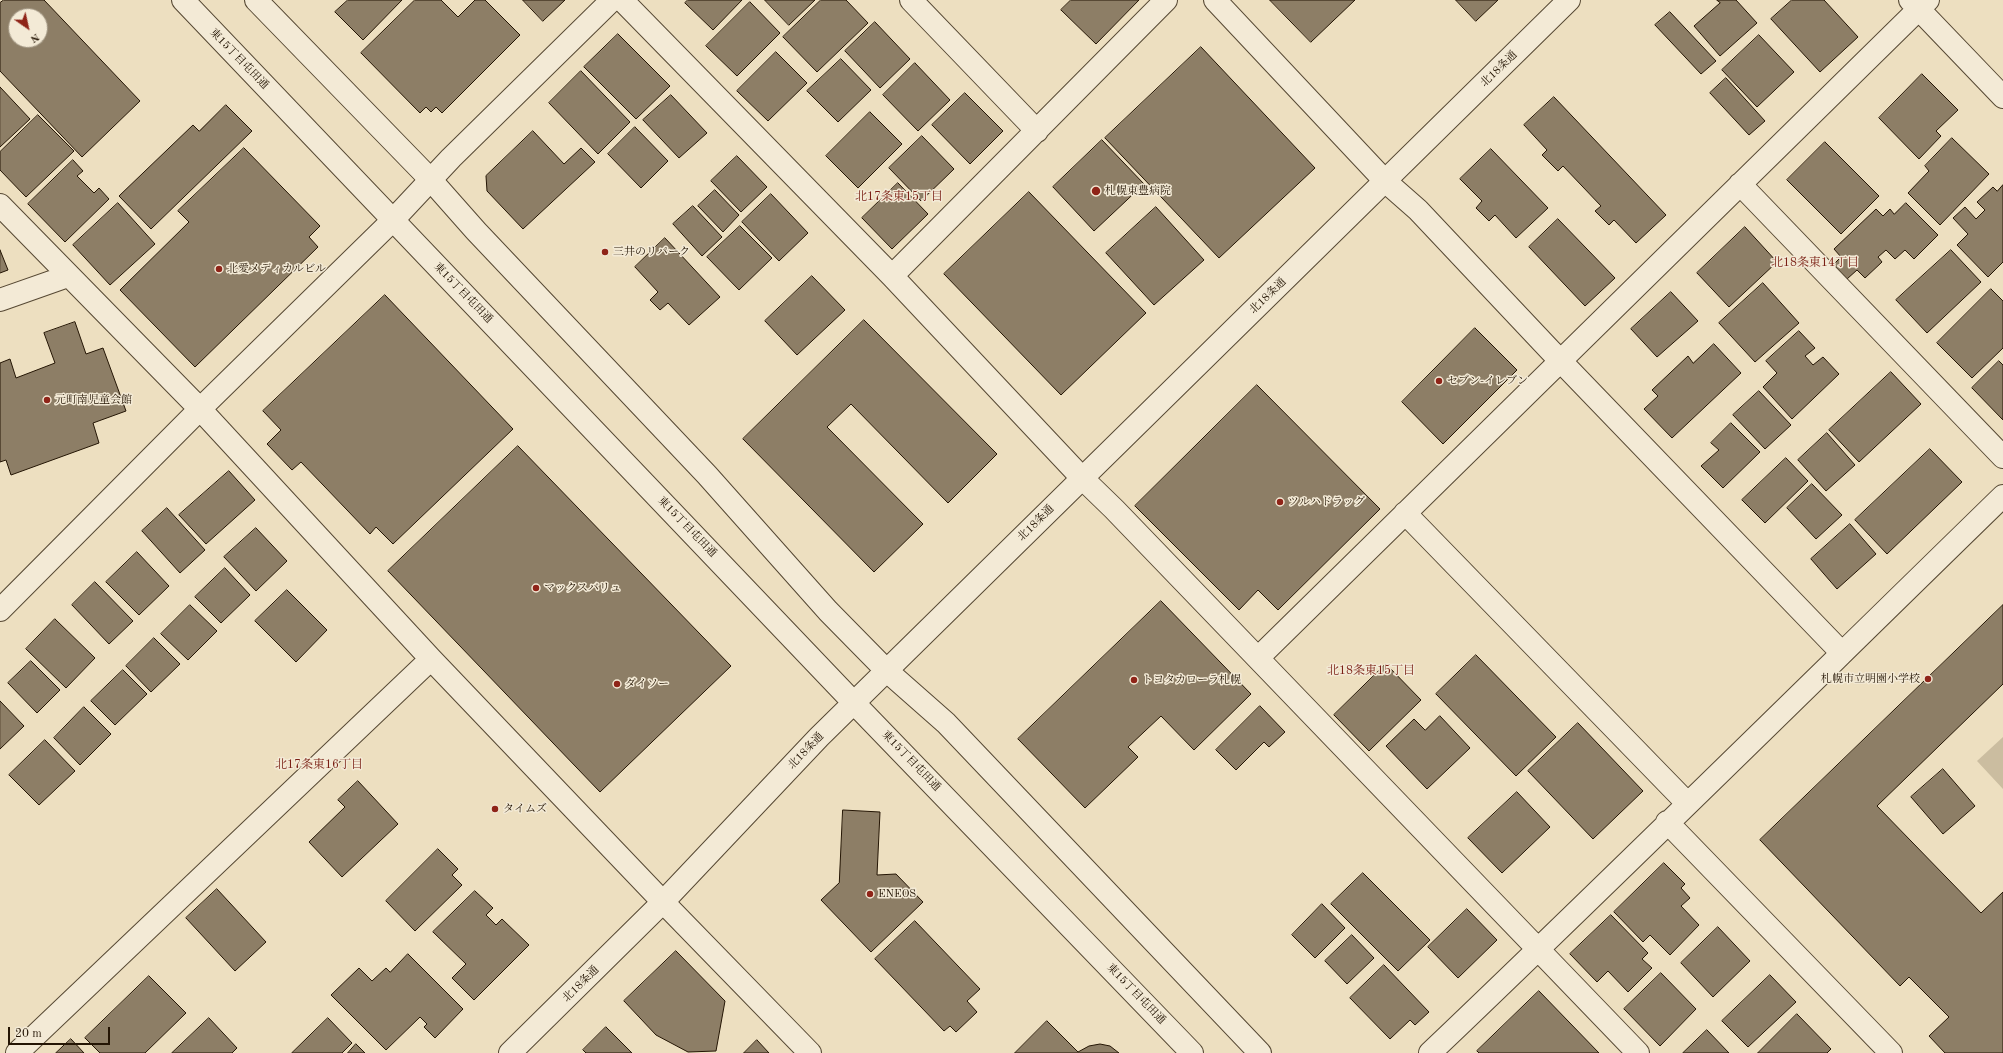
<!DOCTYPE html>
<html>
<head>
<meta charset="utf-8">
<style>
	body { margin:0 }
	#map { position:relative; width:2003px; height:1053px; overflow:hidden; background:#eddfc0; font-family:"Old Standard TT",serif }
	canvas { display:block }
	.north { position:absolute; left:8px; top:8px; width:40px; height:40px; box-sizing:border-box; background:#f3ead6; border:1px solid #a09582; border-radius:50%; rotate:146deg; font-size:11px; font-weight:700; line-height:16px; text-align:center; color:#241504 }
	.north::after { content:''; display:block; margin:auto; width:14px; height:18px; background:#8f2418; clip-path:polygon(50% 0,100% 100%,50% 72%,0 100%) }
	.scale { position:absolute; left:8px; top:1027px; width:102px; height:18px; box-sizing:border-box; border:2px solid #241504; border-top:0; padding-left:5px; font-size:12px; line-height:14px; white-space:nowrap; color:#241504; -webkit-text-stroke:3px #f3ead6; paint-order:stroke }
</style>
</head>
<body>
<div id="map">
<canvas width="2003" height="1053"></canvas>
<div class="north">N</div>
<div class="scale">20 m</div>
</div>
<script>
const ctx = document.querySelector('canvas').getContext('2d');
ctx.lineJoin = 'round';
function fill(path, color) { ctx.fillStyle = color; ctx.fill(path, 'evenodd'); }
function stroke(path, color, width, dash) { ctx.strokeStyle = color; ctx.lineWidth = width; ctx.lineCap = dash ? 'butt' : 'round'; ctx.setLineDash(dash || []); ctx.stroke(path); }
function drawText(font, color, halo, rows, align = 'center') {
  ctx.font = font + ' "Old Standard TT","Noto Serif JP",serif'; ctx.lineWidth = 3; ctx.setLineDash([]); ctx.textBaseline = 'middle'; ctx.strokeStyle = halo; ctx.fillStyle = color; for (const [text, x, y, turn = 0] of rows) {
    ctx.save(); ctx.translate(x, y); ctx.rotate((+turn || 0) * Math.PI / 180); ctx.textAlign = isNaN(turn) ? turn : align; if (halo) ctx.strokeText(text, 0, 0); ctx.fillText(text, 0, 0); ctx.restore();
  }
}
const green = new Path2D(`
	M2003 737V789L1977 761Z`);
const building = new Path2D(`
	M4 0H44L140 101 82 157 0 71V3ZM16 16H40V40H16Z
	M348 0H402L363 40 335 12Z
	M415 0H441L458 17 475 0H485L520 35 442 113 436 107 431 112 426 107 420 113 361 53Z
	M523 0H565L543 21Z
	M688 0H742L713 30 685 3Z
	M765 0H815L789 25Z
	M821 0H846L868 23 817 72 783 37Z
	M1071 0H1139L1096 44 1061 10Z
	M1270 0H1355L1311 42Z
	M1456 0H1498L1476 21Z
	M1717 0H1736L1757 23 1720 56 1694 26 1720 3Z
	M1792 0H1824L1858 37 1820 72 1771 19Z
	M750 2 780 33 737 76 706 46Z
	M1670 12 1716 61 1701 74 1655 25Z
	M875 22 910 59 880 88 845 51Z
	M618 34 670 86 636 119 584 67Z
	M1759 35 1794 72 1757 107 1722 70Z
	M1201 47 1315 168 1219 258 1105 138Z
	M776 52 807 83 768 121 737 91Z
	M841 59 871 90 838 122 807 91Z
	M915 63 950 100 918 131 883 95Z
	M581 71 630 122 598 154 549 103Z
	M1922 74 1958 110 1936 131 1941 136 1919 159 1879 118Z
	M1726 78 1765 121 1749 135 1710 93Z
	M0 87 30 119 0 147Z
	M965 93 1003 131 970 164 932 125Z
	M671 95 707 133 679 158 643 120Z
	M1554 97 1666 215 1636 243 1614 220 1609 225 1595 211 1601 206 1563 166 1558 171 1542 155 1547 150 1524 125Z
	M226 105 252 131 151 229 119 196 193 125 199 131Z
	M870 112 902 144 858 188 826 156Z
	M38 115 74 151 26 197 0 170V152Z
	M635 127 668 161 641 188 608 154Z
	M533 131 564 164 581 148 595 162 523 229 487 191 486 176Z
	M922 136 954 169 921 201 889 168Z
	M1952 138 1989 174 1940 225 1908 193 1929 171 1925 166Z
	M1102 140 1144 184 1094 231 1053 187Z
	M1825 142 1879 196 1841 234 1787 180Z
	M244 148 320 226 309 237 318 247 195 367 120 290 189 222 178 211Z
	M1491 149 1548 208 1516 238 1495 215 1489 221 1476 208 1482 201 1460 179Z
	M737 156 767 187 741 212 711 181Z
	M73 160 83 171 77 176 94 193 99 188 109 199 65 242 28 204Z
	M898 183 928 214 892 249 862 218Z
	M2003 185V262L1988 277 1957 245 1968 234 1953 218 1965 207 1976 219 1985 210 1977 202 1993 187 1997 191Z
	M715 190 739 215 723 232 698 206Z
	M1029 192 1146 313 1061 395 944 274Z
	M771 194 808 233 779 261 742 222Z
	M118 203 155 244 110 285 73 245Z
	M1906 203 1938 235 1914 259 1905 250 1895 259 1886 250 1878 257 1882 262 1865 278 1857 270 1847 279 1833 265 1841 257 1834 249 1876 209 1883 216 1890 209 1894 214Z
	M693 206 722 237 702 256 673 224Z
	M1156 207 1204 260 1154 305 1106 253Z
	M1558 219 1615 278 1585 306 1529 247Z
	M740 226 772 258 739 290 707 257Z
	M1745 227 1777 262 1729 307 1697 273Z
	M665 238 720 297 689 325 668 303 660 310 650 300 658 292 635 267Z
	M0 250 8 270 0 273Z
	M1951 250 1981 282 1927 333 1896 300Z
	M812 276 845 310 797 355 765 321Z
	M1763 283 1799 323 1755 362 1719 323Z
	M1991 289 2003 301V348L1972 378 1937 343Z
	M1671 292 1698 321 1657 357 1631 329Z
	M385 295 513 429 393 544 376 527 370 534 301 462 292 470 267 444 281 430 263 411Z
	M864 320 997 454 948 503 851 404 827 427 923 524 874 572 743 439Z
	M75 322 86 354 103 348 126 411 93 423 99 443 11 475 6 460 0 462V363L10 359 16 378 55 363 44 333Z
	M1475 328 1517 370 1443 444 1402 402Z
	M1799 331 1815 348 1805 356 1813 365 1823 357 1839 374 1792 419 1763 387 1777 373 1766 361Z
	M1714 344 1741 373 1672 438 1644 409 1658 396 1652 390 1688 356 1693 363Z
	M1999 361 2003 365V420L1972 388Z
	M1891 372 1921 404 1859 462 1829 430Z
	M1257 385 1380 509 1278 610 1258 590 1239 610 1135 506Z
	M1759 391 1791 425 1765 449 1733 415Z
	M1731 423 1760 452 1723 488 1701 466 1719 450 1711 443Z
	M1827 433 1855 465 1826 491 1798 460Z
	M518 446 731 666 600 792 388 571Z
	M1930 449 1962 482 1887 554 1855 520Z
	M1786 458 1808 481 1765 523 1742 500Z
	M229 471 255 500 206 544 179 515Z
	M1812 484 1842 515 1816 539 1787 508Z
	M167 508 205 550 180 573 142 531Z
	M1850 524 1876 554 1837 589 1811 559Z
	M256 528 287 561 256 591 224 557Z
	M137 552 169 586 139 615 106 582Z
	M225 568 250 595 221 623 195 597Z
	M95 582 133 621 109 644 72 605Z
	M287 590 327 630 296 662 255 621Z
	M1161 601 1251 694 1194 750 1161 716 1128 747 1138 757 1085 808 1018 739Z
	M190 605 217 631 188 660 161 634Z
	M2003 605V684L1877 806 1981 913 2003 892V1053H1945L1929 1036 1949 1017 1909 977 1900 986 1760 840Z
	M55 619 95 658 66 688 26 649Z
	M154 638 180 664 151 692 126 666Z
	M1476 655 1556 737 1516 776 1436 694Z
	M31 661 60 690 37 713 8 683Z
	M1386 664 1421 700 1369 751 1334 715Z
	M123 670 147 694 115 725 91 701Z
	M0 701 24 726 0 749Z
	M1260 706 1285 732 1269 747 1264 742 1236 770 1216 750Z
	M84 707 111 734 80 765 54 738Z
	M1440 716 1470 748 1427 789 1386 746 1414 719 1425 730Z
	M1578 723 1643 791 1593 839 1528 771Z
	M45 740 75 771 39 805 9 775Z
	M1943 769 1975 806 1943 834 1911 797Z
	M358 781 398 824 342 877 309 842 345 807 338 800Z
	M1517 792 1550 827 1502 873 1468 838Z
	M843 810 880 812 877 875 896 874 923 902 871 952 821 900 839 883Z
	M438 849 458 869 452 875 462 885 415 931 386 901Z
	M1664 863 1685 884 1681 888 1690 898 1681 906 1699 925 1670 955 1650 935 1643 942 1614 912Z
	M1363 873 1430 940 1398 971 1331 904Z
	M217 889 266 942 235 971 186 918Z
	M475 891 493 908 486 915 496 925 502 919 529 945 474 1000 452 978 466 964 433 932Z
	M1322 904 1345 928 1315 958 1292 935Z
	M1467 909 1497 940 1458 978 1428 947Z
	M1611 915 1648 953 1642 959 1652 968 1628 992 1608 971 1597 982 1570 954Z
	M915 921 980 989 967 1001 977 1012 956 1032 950 1026 944 1031 875 959Z
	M1718 927 1750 961 1713 997 1681 963Z
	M1352 935 1374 958 1347 984 1325 961Z
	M676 951 725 1001 716 1051 688 1052 656 1035 624 1001Z
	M408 954 463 1009 435 1038 424 1027 427 1024 420 1017 386 1050 331 995 359 968 372 981 386 968 390 972Z
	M1384 965 1429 1012 1415 1025 1410 1020 1390 1039 1350 998Z
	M1661 973 1696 1009 1660 1046 1624 1009Z
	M1770 975 1796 1002 1748 1047 1722 1021Z
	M149 976 186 1013 145 1053H100L85 1038Z
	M1539 991 1599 1053H1479L1477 1051Z
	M1797 1014 1831 1049 1827 1053H1758Z
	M209 1018 237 1048 232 1053H172Z
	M328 1018 352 1043 342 1053H292Z
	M1047 1021 1078 1052 1089 1046 1100 1044 1110 1046 1119 1053H1015Z
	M606 1027 632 1053H586L583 1050Z
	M1707 1030 1729 1053H1683Z
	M71 1039 84 1053H56Z
	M757 1040 769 1053H744Z
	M356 1044 365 1053H348Z`);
const minor = new Path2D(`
	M622 0 892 276 1082 478 1114 509 1638 1053
	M911 0 1037 131
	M1215 0 1385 181 1418 210 1549 349 1842 653
	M1910 0 2003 97
	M1740 184 2003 457
	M0 205 200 409 431 659 663 902 810 1053
	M892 276 1166 0
	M0 300 68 276
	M1405 513 1687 803
	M0 610 200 409 393 220 451 158 612 0
	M1258 658 1928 0
	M1667 822 1891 1053
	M17 1053 431 659
	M1430 1053C1623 869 1812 682 2003 496`);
const tertiary = new Path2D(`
	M183 0 854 703 1192 1053
	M256 0 430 179 476 231 707 475 828 611 887 671 946 723 1260 1053
	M510 1053 663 902 819 737 1569 0`);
const markers = [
	[1096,191,5,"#8f2418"],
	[605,252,4,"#8f2418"],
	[219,269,4,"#8f2418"],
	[1439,381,4,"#8f2418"],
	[47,400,4,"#8f2418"],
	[1280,502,4,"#8f2418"],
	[536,588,4,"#8f2418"],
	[1928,679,4,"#8f2418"],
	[1134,680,4,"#8f2418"],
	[617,684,4,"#8f2418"],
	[495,809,4,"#8f2418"],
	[870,894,4,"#8f2418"]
];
const streetNames = [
	["東15丁目屯田通",239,59,46],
	["北18条通",1499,69,-44],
	["東15丁目屯田通",463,293,46],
	["北18条通",1268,296,-44],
	["北18条通",1036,523,-45],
	["東15丁目屯田通",687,527,46],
	["北18条通",806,751,-46],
	["東15丁目屯田通",911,761,46],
	["北18条通",581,984,-45],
	["東15丁目屯田通",1136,994,46]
];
const poiNames = [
	["札幌東豊病院",1105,191],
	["三井のリパーク",613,252],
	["北愛メディカルビル",227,269],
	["セブン-イレブン",1447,381],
	["元町南児童会館",55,400],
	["ツルハドラッグ",1288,502],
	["マックスバリュ",544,588],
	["札幌市立明園小学校",1920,679,"right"],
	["トヨタカローラ札幌",1142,680],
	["ダイソー",625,684],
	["タイムズ",503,809],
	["ENEOS",878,894]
];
const neighbourhoodNames = [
	["北17条東15丁目",899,197],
	["北18条東14丁目",1815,263],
	["北18条東15丁目",1371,671],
	["北17条東16丁目",319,765]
];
fill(green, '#cbbda0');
fill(building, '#8d7e66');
stroke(building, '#241504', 1);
stroke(minor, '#564833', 24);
stroke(tertiary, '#564833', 24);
stroke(minor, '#f3ead6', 22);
stroke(tertiary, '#f3ead6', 22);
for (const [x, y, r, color] of markers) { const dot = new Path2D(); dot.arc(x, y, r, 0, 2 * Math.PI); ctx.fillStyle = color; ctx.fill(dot); stroke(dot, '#f3ead6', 1.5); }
drawText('11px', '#241504', '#f3ead6', streetNames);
drawText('11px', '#241504', '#f3ead6', poiNames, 'left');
drawText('12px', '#7a1f14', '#f3ead6', neighbourhoodNames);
</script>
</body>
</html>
